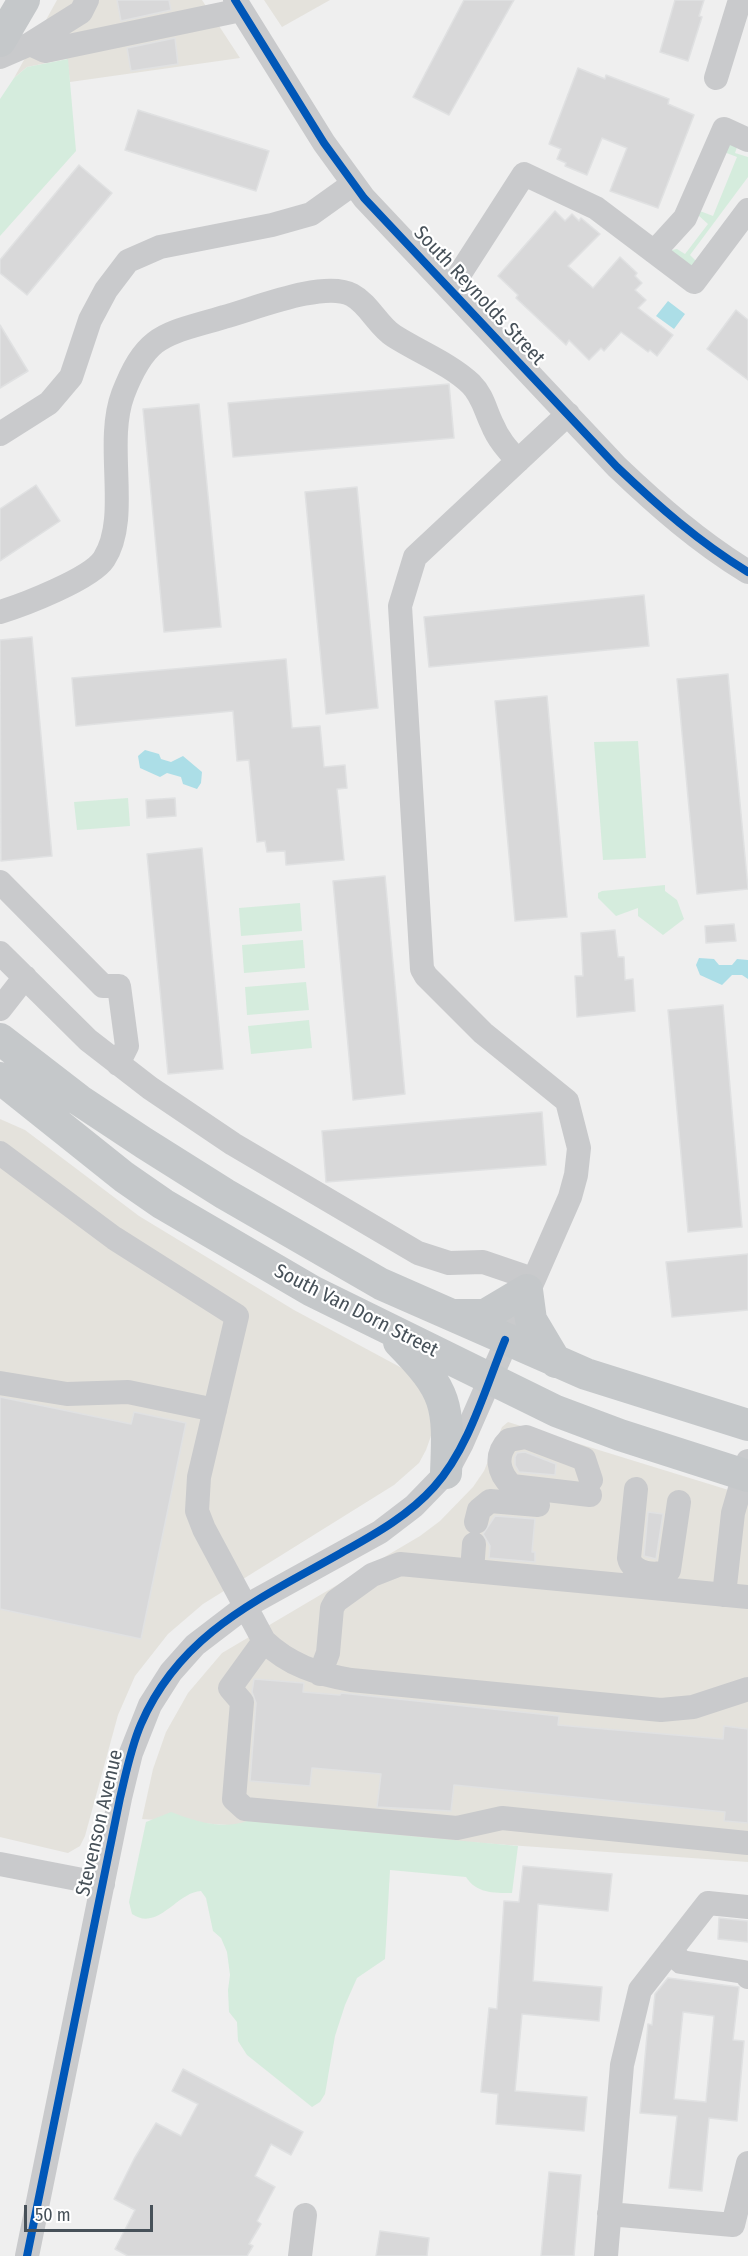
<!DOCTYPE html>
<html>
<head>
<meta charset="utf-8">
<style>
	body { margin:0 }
	#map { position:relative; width:748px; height:2256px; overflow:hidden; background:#efefef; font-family:"Fira Sans Condensed",sans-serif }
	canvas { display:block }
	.scale { position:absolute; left:24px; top:2205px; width:129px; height:27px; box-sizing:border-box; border:3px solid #475159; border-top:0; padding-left:8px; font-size:18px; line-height:21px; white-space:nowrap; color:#475159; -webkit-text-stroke:4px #fff; paint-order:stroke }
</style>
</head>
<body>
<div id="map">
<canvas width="748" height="2256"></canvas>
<div class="scale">50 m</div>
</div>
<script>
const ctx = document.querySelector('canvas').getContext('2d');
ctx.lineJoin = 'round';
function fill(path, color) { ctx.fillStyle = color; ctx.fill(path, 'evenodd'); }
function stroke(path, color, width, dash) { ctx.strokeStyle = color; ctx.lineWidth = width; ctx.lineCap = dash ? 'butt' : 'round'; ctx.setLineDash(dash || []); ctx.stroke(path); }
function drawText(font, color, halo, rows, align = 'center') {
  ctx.font = font + ' "Fira Sans Condensed",sans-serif'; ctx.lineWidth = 4.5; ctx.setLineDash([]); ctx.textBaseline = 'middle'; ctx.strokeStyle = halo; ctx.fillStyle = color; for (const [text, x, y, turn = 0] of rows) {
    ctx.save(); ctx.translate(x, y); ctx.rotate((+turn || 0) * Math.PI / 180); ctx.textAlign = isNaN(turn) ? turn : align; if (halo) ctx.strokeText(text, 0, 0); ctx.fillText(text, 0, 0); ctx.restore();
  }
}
const commercial = new Path2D(`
	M57 0H202L240 58 70 82 67 59 27 67 14 78Z
	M264 0H330L282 27Z
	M0 1119 25 1130 139 1216 294 1310 413 1374 429 1399 432 1433 426 1450 419 1463 394 1485 203 1604 168 1634 135 1676 118 1715 85 1836 80 1846 68 1853 0 1837Z
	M508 1422 748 1496V1862L142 1819 153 1769 166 1732 188 1693 222 1653 420 1536 440 1521 473 1487 484 1471 502 1427Z`);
const green = new Path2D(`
	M68 59 76 151 0 236V99L14 78 27 67Z
	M732 142 737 147 735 153 748 157V177L690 255 696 261 689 269 673 255 672 250 677 249 685 254 708 224 698 215 700 211 713 216 737 157 724 152Z
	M638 741 646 858 603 860 594 742Z
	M128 798 130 826 77 830 74 802Z
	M665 885V891L677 900 684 919 663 935 638 916V908L616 916 598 898V893L602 891Z
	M300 903 302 931 241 936 239 908Z
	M303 940 305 968 244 973 242 945Z
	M306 982 309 1010 247 1015 245 987Z
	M309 1020 312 1048 251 1054 248 1026Z
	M171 1812C194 1821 223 1830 247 1821L518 1846 512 1893C493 1893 476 1893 466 1877L390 1870 385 1959 357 1978 345 2005 335 2036 325 2094 320 2102 312 2107 247 2055 238 2041 237 2022 229 2012 228 1990 230 1975 227 1952 221 1938 213 1931 206 1898 201 1891C177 1892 158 1932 132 1914L129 1902 146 1822Z`);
const water = new Path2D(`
	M668 301 685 314 674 329 656 316Z
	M145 750 159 754 161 759 171 762 183 756 202 772 201 783 197 789 183 784 181 777 167 773 160 777 140 768 138 756Z
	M699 958 714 959 719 965H732L737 959 748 960V979L742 975H732L722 985 700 975 696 965Z`);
const building = new Path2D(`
	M117 0H169L171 10 121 21Z
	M464 0H514L449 115 413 97Z
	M675 0H704L699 16 702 17 688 61 660 52Z
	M175 38 178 64 131 71 127 48Z
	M578 68 605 79 606 75 669 99 668 104 694 115 658 208 610 191 627 148 602 138 587 175 565 166 566 163 557 159 561 149 549 144Z
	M138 110 269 151 256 191 125 150Z
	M79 165 112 193 27 295 0 273V260Z
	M555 211 565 221 572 214 579 221 581 218 600 234 568 266 593 288 620 257 637 273 635 276 642 283 635 290 646 300 638 308 673 335 657 356 650 350 648 352 621 332 604 351 601 348 589 360 569 340 566 345 516 298 518 295 498 276Z
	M736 310 748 320V380L707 349Z
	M0 325 28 371 0 388Z
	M449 384 454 438 233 457 228 403Z
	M199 404 221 627 164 632 143 409Z
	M36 485 60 521 0 561V509Z
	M357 487 378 708 326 714 305 492Z
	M644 595 649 646 429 667 424 617Z
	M32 637 52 856 1 861 0 640Z
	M286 659 292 728 320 726 324 767 345 765 347 788 337 789 344 860 286 865 285 851 267 852 265 841 257 842 249 760 237 761 233 711 76 726 72 678Z
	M728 674 748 889 697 894 677 679Z
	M547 696 567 917 515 921 495 701Z
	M175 798 176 816 147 818 146 800Z
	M202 848 223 1069 168 1074 147 854Z
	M385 876 405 1094 353 1100 333 881Z
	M734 924 736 941 706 943 705 926Z
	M615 930 618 957H624L625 980 633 979 635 1011 577 1017 575 976H583L581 933Z
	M723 1005 742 1227 688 1232 668 1010Z
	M542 1112 546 1165 326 1182 322 1131Z
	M748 1254V1310L672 1317 666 1262Z
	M0 1397 131 1424 134 1412 186 1423 141 1639 0 1609Z
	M525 1452 556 1464 555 1475 519 1472 515 1465V1457L517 1453Z
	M648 1512 663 1514 656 1559 644 1556Z
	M495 1516 535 1519 532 1552H535V1562L489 1558 490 1546 483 1534Z
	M254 1679 304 1683 303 1692 340 1695 341 1693 559 1716 558 1725 723 1739 724 1726 748 1729V1823L724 1821 725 1812 454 1785 451 1811 377 1807 381 1774 312 1768 310 1786 250 1781 256 1703 252 1692Z
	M523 1866 612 1874 608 1911 538 1904 533 1981 602 1987 599 2021 522 2014 515 2091 587 2097 584 2131 496 2124 498 2094 481 2092 489 2008 497 2009 504 1901 519 1902Z
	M719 1918 748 1921V1942L718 1939Z
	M668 1978 739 1987 733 2040 744 2041 737 2121 709 2118 702 2191 669 2188 677 2116 640 2113 648 2024 652 2025 655 1994ZM683 2012 714 2016 706 2102 674 2099Z
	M183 2069 303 2132 291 2155 271 2144 255 2176 275 2187 257 2221 261 2224 249 2244 253 2246 247 2256H128L115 2249 135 2210 114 2199 134 2159 156 2123 181 2136 198 2104 172 2091Z
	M549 2172 581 2175 574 2256H541Z
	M380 2231 429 2238 427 2256H376Z`);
const minor = new Path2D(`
	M235 0 324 143 364 198 617 467C658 506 699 542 748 572
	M30 44 81 12 87 0
	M0 57 30 44 45 51 241 10
	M716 78 740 0
	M654 252 685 218 724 129 748 140
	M450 289 524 174 596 208 694 282 748 210
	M0 434 49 403 71 377 90 320 106 290 128 261 160 247 272 225 311 214 353 184
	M0 612C23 605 91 579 104 559 131 517 104 445 123 394 147 332 165 335 224 317 254 309 324 280 352 295 369 304 378 326 394 336 419 352 450 364 471 384 483 396 485 410 492 424 498 439 507 449 518 461
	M0 882 103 986H119L127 1046 118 1064
	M0 953 88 1040 150 1088 233 1144 418 1253 449 1263 483 1262 533 1279
	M0 1009 25 977
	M0 1153 114 1238 237 1316 199 1477 197 1511 204 1529 264 1641C289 1665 317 1674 351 1680L661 1710 693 1707 748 1689
	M0 1383 67 1394 128 1392 215 1410
	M636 1489 629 1558C632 1574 657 1577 669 1570L679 1502
	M590 1495 512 1486C498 1473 494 1455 509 1440L526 1437 584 1459 591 1480
	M476 1522 479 1510 490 1501 538 1505
	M472 1571 474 1544
	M724 1595 733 1513 748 1461
	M264 1641 230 1688 242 1702 234 1799 245 1809 457 1828 502 1818 748 1843
	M320 1674 328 1653 332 1608 336 1601 372 1575 400 1564 748 1597
	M0 1864 103 1884
	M671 1950 681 1962 744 1972 748 1977
	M609 2214 733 2225 748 2163
	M27 2256 120 1798 131 1753 150 1705 171 1672 195 1645 246 1606 380 1532 414 1506 446 1473 462 1443 570 1197 576 1175 579 1148 567 1101 483 1033 426 976 422 969 400 606 415 557 568 414
	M300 2256 305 2215
	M606 2256 622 2065 640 1990 708 1903 748 1907`);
const major = new Path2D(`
	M0 41 24 0
	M0 1039 79 1100 144 1143 225 1194 381 1284 586 1374 748 1425
	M0 1078 124 1177 163 1204 312 1291 556 1411 620 1435 748 1476
	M453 1315H485L527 1290 531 1320 556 1362
	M399 1342C448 1392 449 1404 446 1473`);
const cycleway = new Path2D(`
	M235 0 324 143 364 198 617 467C658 506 699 542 748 572
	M27 2256 120 1798C126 1773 131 1747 141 1724 181 1632 260 1599 341 1553 375 1534 408 1516 434 1487 469 1448 485 1389 505 1340`);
const streetNames = [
	["South Reynolds Street",479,296,47],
	["South Van Dorn Street",356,1311,27],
	["Stevenson Avenue",100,1823,-77]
];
fill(commercial, '#e4e2dc');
fill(green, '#d5ecdd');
fill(water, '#acdee7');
fill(building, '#d8d8d9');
stroke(building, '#e0e1e2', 1.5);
stroke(minor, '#c9cacc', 24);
stroke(major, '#c5c8ca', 32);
stroke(cycleway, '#0057b8', 8);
drawText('20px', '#475159', '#fff', streetNames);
</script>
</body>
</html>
